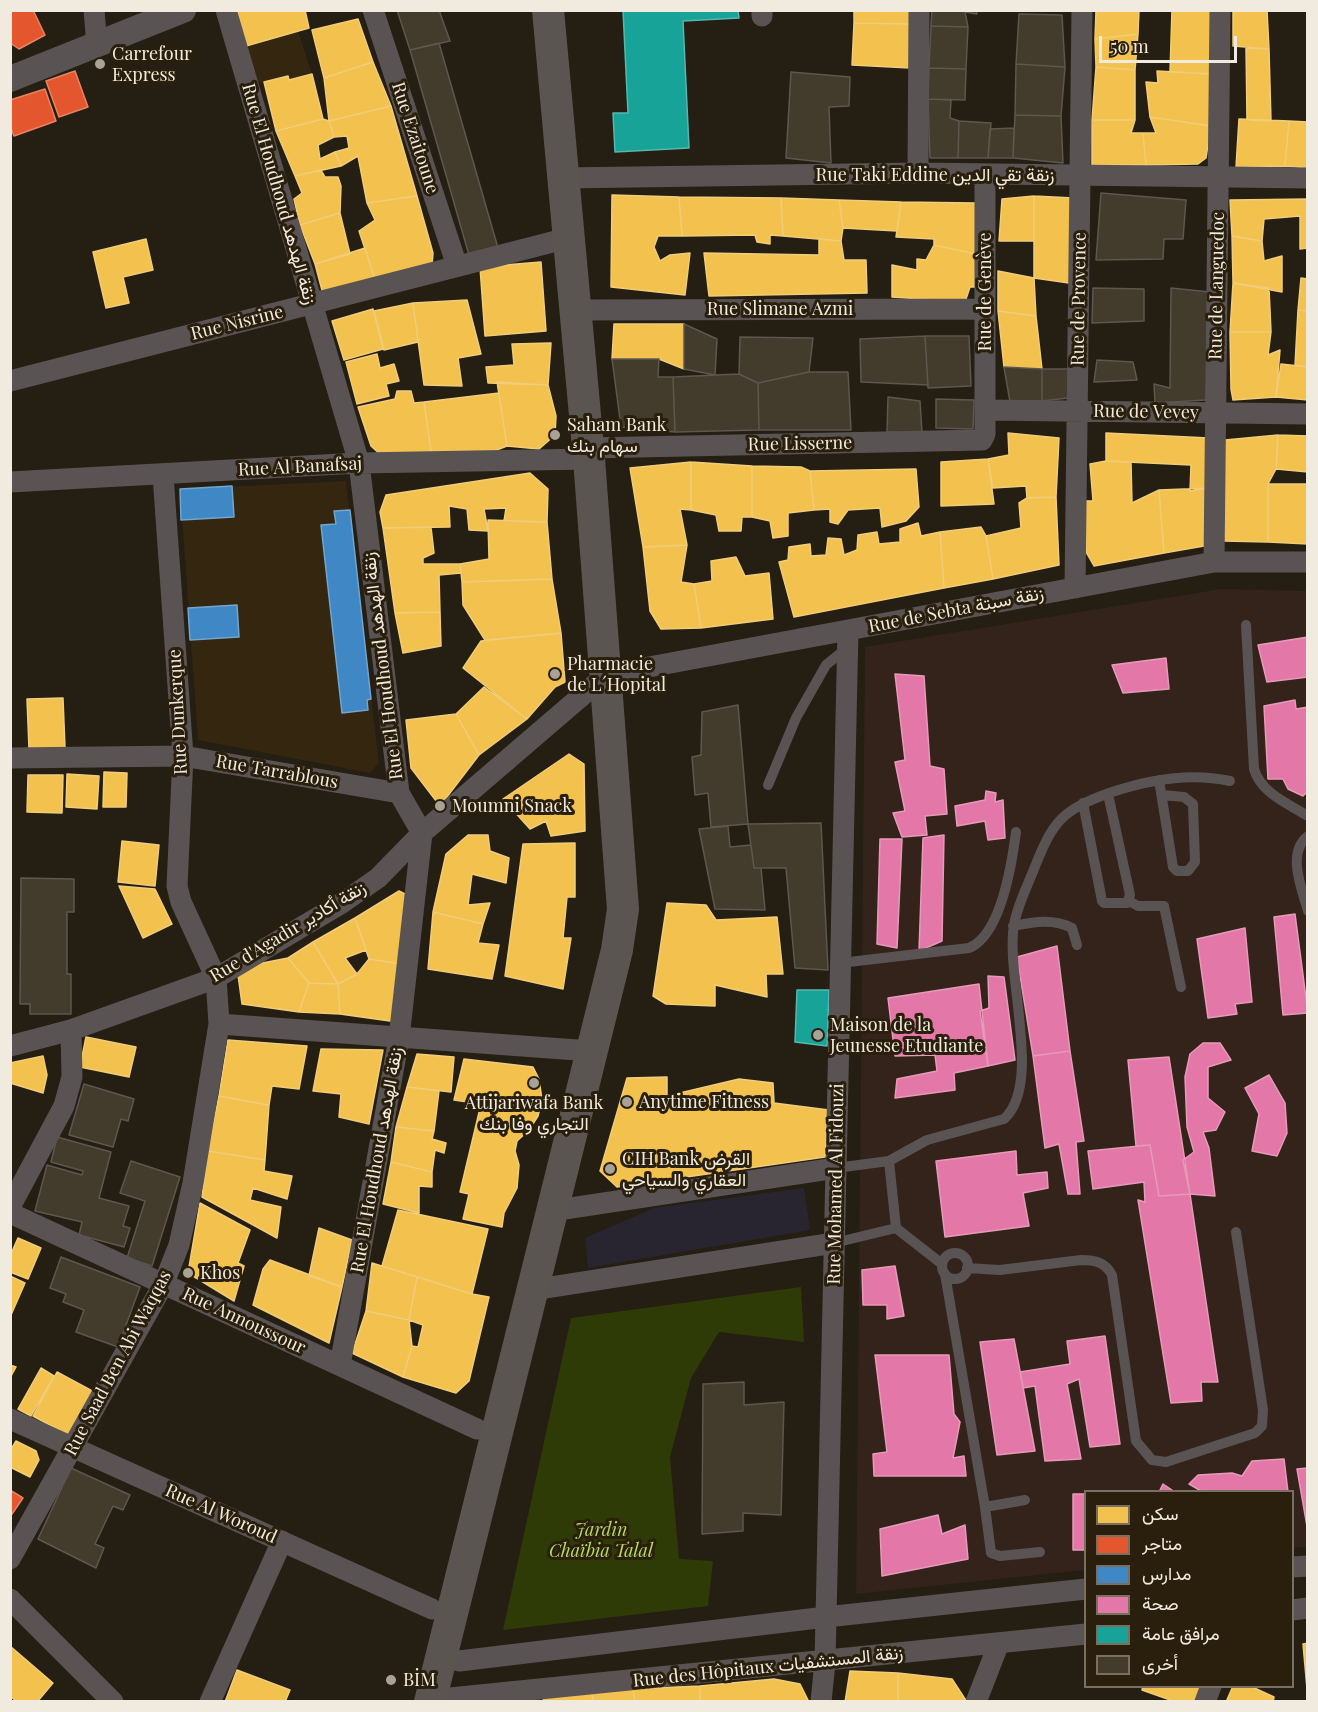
<!DOCTYPE html>
<html>
<head>
<meta charset="utf-8">
<style>
	body { margin:0 }
	#map { position:relative; width:1318px; height:1712px; overflow:hidden; background:#241e13; font-family:"Playfair Display",Vazirmatn,serif }
	canvas { display:block }
	.frame { position:absolute; inset:0; border:12px solid #f1eade; pointer-events:none }
	.legend { position:absolute; left:1084px; top:1490px; width:210px; height:198px; box-sizing:border-box; background:#2a1f0d; border:2px solid #7a7061; margin:0; padding:8px 10px; list-style:none; font-size:18px; color:#f1eade }
	.legend li { display:flex; align-items:center; gap:12px; height:30px }
	.legend b { width:30px; border:2px solid #7a7061 }
	.scale { position:absolute; left:1099px; top:36px; width:138px; height:27px; box-sizing:border-box; border:3px solid #f1eade; border-top:0; padding-left:8px; font-size:18px; line-height:21px; white-space:nowrap; color:#f1eade; -webkit-text-stroke:4px #2a1f0d; paint-order:stroke }
</style>
</head>
<body>
<div id="map">
<canvas width="1318" height="1712"></canvas>
<div class="frame"></div>
<ul class="legend">
<li><b style="height:16px;background:#f2c14e"></b>سكن</li>
<li><b style="height:16px;background:#e4572e"></b>متاجر</li>
<li><b style="height:16px;background:#3f88c5"></b>مدارس</li>
<li><b style="height:16px;background:#e377a8"></b>صحة</li>
<li><b style="height:16px;background:#17a398"></b>مرافق عامة</li>
<li><b style="height:16px;background:#433b2c"></b>أخرى</li>
</ul>
<div class="scale">50 m</div>
</div>
<script>
const ctx = document.querySelector('canvas').getContext('2d');
ctx.lineJoin = 'round';
function fill(path, color) { ctx.fillStyle = color; ctx.fill(path, 'evenodd'); }
function stroke(path, color, width, dash) { ctx.strokeStyle = color; ctx.lineWidth = width; ctx.lineCap = dash ? 'butt' : 'round'; ctx.setLineDash(dash || []); ctx.stroke(path); }
function drawText(font, color, halo, rows, align = 'center') {
  ctx.font = font + ' "Playfair Display",Vazirmatn,serif'; ctx.lineWidth = 6; ctx.setLineDash([]); ctx.textBaseline = 'middle'; ctx.strokeStyle = halo; ctx.fillStyle = color; for (const [text, x, y, turn = 0] of rows) {
    ctx.save(); ctx.translate(x, y); ctx.rotate((+turn || 0) * Math.PI / 180); ctx.textAlign = isNaN(turn) ? turn : align; if (halo) ctx.strokeText(text, 0, 0); ctx.fillText(text, 0, 0); ctx.restore();
  }
}
const commercial = new Path2D(`
	M804 1188 810 1230 588 1268 585 1238 654 1208Z`);
const built = new Path2D(`
	M298 31 312 74 289 80 288 76 258 84 246 46Z
	M346 481 379 763 370 773 198 740 180 489Z`);
const medical = new Path2D(`
	M1221 589 1307 591V1547L1293 1548 1292 1492H1086L1085 1570 856 1594 865 647Z`);
const green = new Path2D(`
	M801 1287 804 1342 719 1332 691 1378 670 1457 679 1559 713 1561 708 1606 503 1630 571 1318Z`);
const homes = new Path2D(`
	M237 10H305L309 28 246 46Z
	M854 10H910V24L854 23Z
	M1096 10H1139L1138 34 1095 39Z
	M1172 10H1214L1213 74 1170 72Z
	M1233 10H1267L1269 49 1233 46Z
	M358 19 373 62 324 78 312 30Z
	M854 23 910 24V68L852 65Z
	M1138 34 1135 70 1096 67 1095 39Z
	M1246 48 1269 49 1271 121 1247 120Z
	M373 62 391 106 329 121 324 78Z
	M1096 67 1135 70V120H1092Z
	M1157 71 1213 74 1211 126 1150 117 1146 82 1158 83Z
	M312 74 323 119 276 131 264 82 288 76 289 80Z
	M391 106 417 196 367 203 358 156 341 166 335 152 349 148 347 136 334 137 329 121Z
	M1150 117 1211 126 1206 158 1198 164 1146 165 1143 133H1156Z
	M323 119 329 121 334 137 318 145 320 159 335 152 341 166 295 176 276 131Z
	M1239 119 1289 121 1285 166 1236 167Z
	M1092 120H1135L1131 133H1143L1146 165H1092Z
	M1289 121 1308 122V168L1285 166Z
	M321 170 325 177H338L341 186 340 213 300 225 294 199 302 193 295 176Z
	M612 195 679 197 682 236H658L654 247 660 261 670 255 690 253 685 295 611 287Z
	M417 196 433 253 432 266 375 279 359 231 375 220 367 203Z
	M1034 196V241H999L1002 199Z
	M1034 196 1074 198 1069 283 1034 278Z
	M679 197 781 198 783 236 770 235V244L757 242 755 235 682 236Z
	M781 198 839 200 843 228 841 241 783 236Z
	M1308 199V248L1300 249V216L1264 219 1262 241 1232 236 1230 200Z
	M839 200 901 202 897 231 843 228Z
	M901 202 976 203 980 255 934 245V239L896 237Z
	M340 213 350 254 315 264 300 225Z
	M1232 236 1262 241 1264 261 1282 256V292L1233 283Z
	M146 239 153 270 123 277 129 303 106 308 93 252Z
	M819 239 841 241 844 260H866L867 293 709 296 704 253 819 255Z
	M934 245 980 255 978 287H970L965 302 892 297V265L917 270V259L926 260Z
	M365 248 375 279 323 294 315 264Z
	M541 262 546 331 485 336 480 267Z
	M998 271 1034 278 1036 316 998 311Z
	M1301 278 1308 279V311L1298 310Z
	M1233 283 1269 288 1271 332H1230Z
	M467 300 481 354 458 358 462 386 424 385 413 303Z
	M413 303 418 342 384 350 374 311Z
	M373 309 383 349 344 360 332 321Z
	M1298 310 1308 311V367L1295 365Z
	M998 311 1036 316 1042 369 1004 367Z
	M614 324H684V369L659 359H612Z
	M1230 332H1271L1268 355 1280 350 1276 397 1233 400 1231 389Z
	M551 343 548 385 488 383 486 367 514 365 512 344Z
	M377 354 380 368 394 364 399 381 386 384 389 396 357 404 346 362Z
	M1281 364 1308 367V400L1276 397Z
	M497 382 548 385 556 416 555 435 539 449 507 446Z
	M397 391H411L414 403 424 402 432 458 382 456 371 446 358 407 395 399Z
	M499 393 507 446 489 453 432 458 424 402Z
	M1008 433 1059 438 1056 497 1027 498 1026 486 993 488 988 459 1009 455Z
	M1106 433 1209 438V488L1190 491 1191 465 1106 461Z
	M1278 435 1276 469 1268 484V542L1223 541 1225 440Z
	M1278 435 1308 436V472L1276 469Z
	M988 459 994 504 941 506V462Z
	M1106 461 1131 462 1132 503 1159 490 1164 553 1094 566 1086 552 1085 501H1093L1090 464Z
	M691 462V510L680 509 687 545 643 547 630 468Z
	M691 462 752 466V517H742L741 531H719L716 515 691 510Z
	M752 466 801 467 810 471 814 510 788 513V536L773 538 770 521 752 517Z
	M916 469 919 507 906 521 882 527 880 508 848 510 838 524 830 522V509L814 510 810 471Z
	M530 473 548 489 547 522 504 521 506 508 484 509 488 531 469 530 467 509 449 506 450 527 383 528 380 512 386 495Z
	M1268 484H1308V544L1268 542Z
	M1209 488 1204 546 1164 553 1159 490Z
	M1056 497 1059 565 993 579 986 536 1021 528 1019 503 1027 498Z
	M488 520 547 522 552 579 462 582 460 564 489 559Z
	M918 523 921 536 940 532 944 588 794 617 779 562 788 560 789 547 810 544 811 556 826 555 828 538 841 539 844 555 857 550 858 535 877 532 879 544 900 542V529Z
	M431 527 434 553 423 558V564H460L461 573 439 575 440 612 395 613 383 528Z
	M981 527 986 536 993 579 944 588 940 532Z
	M687 545 681 582 694 584 701 628 661 629 650 611 643 547Z
	M736 557 745 576 769 573 773 619 701 628 694 584 712 581 711 561Z
	M552 579 561 633 485 640 463 605 462 582Z
	M440 612 441 646 403 653 395 613Z
	M561 633 565 682 555 687 527 719 463 668 481 641Z
	M484 687 527 719 479 755 456 714Z
	M63 698 65 748 29 749 27 699Z
	M456 714 479 755 440 806 411 768 406 720Z
	M569 754 584 764 585 831 551 836 546 821 530 829 503 799Z
	M104 772 127 773 126 807H103Z
	M67 774 99 776 97 809 66 807Z
	M28 775H63L62 813 27 812Z
	M468 835H488L490 851 509 858 506 883 472 874 468 905 490 903 483 924 433 912 446 854Z
	M122 841 159 845 155 886 118 882Z
	M575 843V897H567L563 938H571L563 989 505 976 523 844Z
	M119 886 155 889 172 924 143 938Z
	M399 891 409 896 401 964 369 959 355 918Z
	M667 903 706 905 716 920 777 917 783 974H766L767 997 715 985V1006L666 1004 653 996Z
	M433 912 483 924 478 943 499 945 492 979 428 969Z
	M355 918 366 950 345 958 357 974 338 984 313 942Z
	M313 942 338 984 309 983 288 958Z
	M288 958 309 983 299 1012 242 1004 237 968Z
	M369 959 401 964 397 1022 340 1014 338 984 357 974Z
	M309 983 338 984 340 1014 299 1012Z
	M86 1037 136 1047 129 1077 80 1067Z
	M228 1040 307 1046 299 1089 272 1086 269 1105 219 1096Z
	M321 1049 383 1050 369 1124 339 1117 341 1094 313 1091Z
	M417 1054 454 1057 451 1092 407 1087Z
	M43 1056 47 1075 43 1093 10 1083V1063Z
	M464 1059 533 1067 539 1079 542 1099 538 1116 529 1130 517 1141 515 1151 519 1165 517 1188 504 1213 502 1227 463 1219 469 1194 460 1192 481 1104 454 1100Z
	M667 1077V1096L739 1079 773 1083 774 1103 829 1110 825 1157 617 1187 600 1171 627 1078Z
	M407 1087 439 1091 434 1131 396 1127Z
	M219 1096 269 1105 265 1160 208 1151Z
	M396 1127 434 1131 432 1139 446 1143 444 1153 435 1150 432 1172 391 1162Z
	M208 1151 265 1160 264 1171 292 1176 287 1199 253 1188 250 1200 281 1207 277 1238 202 1197Z
	M391 1162 432 1172V1187L419 1186V1213L383 1204Z
	M200 1203 250 1230 238 1263 244 1266 234 1301 188 1273Z
	M398 1210 488 1229 472 1294 382 1266Z
	M319 1228 352 1240 342 1287 309 1276Z
	M18 1238 41 1248 28 1279 10 1272V1256Z
	M270 1260 342 1287 329 1343 253 1305 263 1269Z
	M372 1263 417 1277 409 1320 366 1311Z
	M10 1276 25 1283 11 1315H10Z
	M417 1277 472 1294 489 1297 469 1381 456 1393 403 1377 412 1346 418 1347 423 1325 409 1320Z
	M366 1311 409 1320 412 1346 403 1377 352 1353Z
	M10 1365 16 1367 10 1378Z
	M41 1368 54 1376 31 1416 18 1409Z
	M57 1372 96 1393 72 1437 33 1416Z
	M16 1441 36 1451 39 1460 30 1477 10 1467V1451Z
	M1308 1643V1689H1307L1303 1644Z
	M10 1646 53 1683 37 1702H17L10 1696Z
	M237 1670 290 1690 285 1702H225Z
	M850 1671 898 1673V1702H845Z
	M898 1673 952 1679 967 1702H898Z
	M774 1679 800 1684 809 1702H700V1686Z
	M700 1686V1702H635L633 1689Z
	M1143 1686H1202L1194 1702H1176L1142 1690Z
	M1233 1686H1250L1274 1697 1273 1702H1226Z
	M633 1689 635 1702H593L592 1693Z
	M592 1693 593 1702H543L544 1695Z`);
const shops = new Path2D(`
	M10 10H33L45 35 19 49 10 43Z
	M75 71 88 107 59 117 46 81Z
	M45 89 56 121 14 136 10 126V100Z
	M10 1490 23 1498 10 1517Z`);
const schools = new Path2D(`
	M232 486 234 517 181 520 180 489Z
	M350 510 371 699 367 700 368 710 342 713 321 525 336 524 334 511Z
	M237 605 239 637 190 640 188 608Z`);
const health = new Path2D(`
	M1308 637V677L1267 682 1258 645Z
	M1166 658 1169 689 1123 693 1112 665Z
	M895 674 924 676 930 766 944 769 947 814 925 816 927 835 902 837 893 813 905 811 895 762 905 760Z
	M1295 700 1296 709 1308 707V791L1303 796 1288 789 1283 779H1268L1264 706Z
	M986 791 996 793 995 802 1003 800 1005 838 988 840 985 821 957 826 955 806 985 800Z
	M944 835 942 941 919 951 923 838Z
	M880 839H902L897 948 877 944Z
	M1295 914 1308 1013 1283 1015 1274 917Z
	M1245 928 1252 1002 1235 1004 1237 1014 1208 1018 1197 939Z
	M1057 946 1070 1051 1033 1056 1017 957Z
	M988 976 1004 977 1015 1060 988 1066 980 1011 989 1008Z
	M979 984 988 1066 954 1073 955 1090 895 1098 897 1079 937 1071 935 1055 895 1056 888 998Z
	M1203 1043H1220L1231 1060 1208 1067V1098L1225 1112 1216 1130 1203 1132 1209 1148 1215 1196 1190 1194 1183 1160 1194 1152 1187 1127 1185 1077 1190 1054Z
	M1070 1051 1084 1141 1076 1142 1080 1194H1068L1059 1144 1045 1148 1033 1056Z
	M1169 1057 1190 1194 1159 1196 1150 1145 1136 1146 1128 1060Z
	M1269 1075 1285 1103 1287 1133 1277 1156 1252 1151 1259 1114 1245 1088Z
	M1150 1145 1159 1196 1190 1194 1218 1382H1201L1202 1401 1171 1403 1138 1200 1145 1202 1144 1182 1093 1189 1088 1151Z
	M1016 1151 1017 1175 1047 1172 1048 1188 1023 1193 1029 1226 945 1237 936 1161Z
	M895 1266 904 1316 887 1319V1305H863L862 1270Z
	M1105 1336 1120 1444 1090 1447 1079 1379 1067 1384 1081 1459 1045 1461 1035 1386 1023 1388 1020 1372 1070 1364 1067 1341Z
	M1014 1339 1035 1451 997 1455 980 1342Z
	M875 1355H949L954 1414 960 1422 953 1458 964 1456 966 1476H874L873 1454 887 1452Z
	M1284 1459 1288 1492H1203L1189 1484 1198 1475 1232 1473 1242 1476 1252 1461Z
	M1308 1468V1532L1297 1469Z
	M1163 1484 1175 1492H1159Z
	M1073 1494H1086V1550H1073Z
	M938 1515 942 1534 965 1525 968 1559 882 1576 880 1529Z`);
const public = new Path2D(`
	M623 10H738L739 18 683 21 689 148 615 152 613 113H628Z
	M797 990H829L827 1046 795 1042Z`);
const building = new Path2D(`
	M397 10H439L450 41 410 50Z
	M932 10H976L977 14 965 12 968 27 931 26Z
	M1019 14 1062 15 1065 67 1016 64Z
	M931 26 968 27 966 69 929 68Z
	M439 43 498 248 469 255 410 50Z
	M1016 64 1065 67 1061 116 1015 115Z
	M929 68 966 69 965 100 928 99Z
	M791 72 850 77 849 106 829 107 831 163 786 158Z
	M928 99 951 100 950 118 959 121 958 158H930Z
	M1015 115 1061 116 1063 163 1013 158Z
	M959 121 991 123 988 158H958Z
	M1014 128 1013 158H988L990 129Z
	M1101 193 1186 200 1183 239H1164L1163 259 1096 260Z
	M1093 288 1144 289V321L1092 323Z
	M1171 288 1210 292 1206 400 1155 403 1154 384 1170 388Z
	M684 324 717 339 715 375 684 369Z
	M925 336H969L971 386 928 388Z
	M925 336 928 385 861 382 860 339Z
	M740 337 813 338 809 372 758 383 739 374Z
	M612 359H659L658 377H673L675 432 621 427Z
	M1097 360 1133 362 1137 380 1094 382Z
	M1004 367 1042 369V401L1010 402Z
	M1042 369H1069L1068 398 1042 401Z
	M809 372H848L851 430H759L758 383Z
	M739 374 758 383 759 430 675 432 673 377Z
	M888 397 920 401 922 433 887 432Z
	M936 399 974 400 973 429 936 428Z
	M738 705 748 824 711 827 708 793 695 795 692 757 701 755 702 712Z
	M821 823 828 970 795 968 786 868H754L748 824Z
	M728 826 730 847 751 845 754 868H761L765 910 715 909 699 829Z
	M21 878 74 879V912H67V974H71V1014H30V1004H20Z
	M84 1084 134 1099 128 1121 121 1119 113 1147 69 1135Z
	M57 1137 111 1152 99 1198 129 1206 123 1226 130 1228 124 1247 79 1235 82 1222 35 1211 47 1165 82 1175 83 1171 51 1162Z
	M131 1161 180 1177 152 1266 127 1258 145 1201 120 1193Z
	M61 1257 140 1287 118 1347 76 1332 84 1310 63 1302 66 1294 50 1288Z
	M744 1382V1405L784 1402 781 1515 743 1513V1531L702 1534 703 1384Z
	M71 1468 130 1495 123 1510 113 1506 95 1544 104 1548 96 1568 38 1539Z`);
const service = new Path2D(`
	M1246 625 1254 769C1261 793 1287 803 1308 816
	M1159 780 1173 867 1177 871H1188L1195 862 1193 804 1184 797 1162 795
	M768 785 796 718 826 665 847 648
	M1083 803 1102 901 1104 903H1127L1130 895 1108 794
	M1308 836C1286 853 1302 889 1308 911
	M1129 901 1138 906H1164L1181 987
	M1013 926C1034 922 1053 918 1072 928L1077 945
	M840 963 969 948C1001 935 1012 863 1016 832
	M889 1161 896 1228
	M836 1168 889 1161 927 1140 1004 1119C1043 1084 1005 975 1014 925 1017 906 1027 887 1034 869 1053 822 1060 811 1109 793 1147 780 1190 772 1230 781
	M834 1243 896 1228 942 1264
	M942 1266a13 13 0 1 1 26 0a13 13 0 1 1-26 0Z
	M967 1268 1000 1270 1081 1260C1095 1260 1105 1262 1112 1275L1136 1441 1152 1460 1166 1462 1255 1433 1262 1426 1263 1410 1236 1232
	M945 1274 985 1507 1025 1500
	M985 1507 991 1553 1000 1556 1040 1552`);
const minor = new Path2D(`
	M94 10 97 46
	M226 10 359 463 399 793 422 833 399 1038 340 1365
	M373 10 457 266
	M762 16V10
	M918 173 919 10
	M562 178 918 173 1308 178
	M575 310 985 309
	M10 381 568 238
	M985 410 1308 414
	M588 448 982 440 985 434V174
	M10 482 359 463 589 459
	M1214 562 1220 10
	M1075 588 1082 10
	M10 758 183 756 399 793
	M219 1024 591 1051
	M10 1046 71 1030 216 978 342 903 378 878 422 833 606 675 1214 562H1308
	M10 1207 64 1106 72 1077 71 1030
	M551 1211 836 1168
	M10 1213 477 1429
	M532 1290 834 1243
	M10 1419 432 1609
	M10 1559 164 1283 179 1245 193 1183 219 1024 216 978 181 902 177 886 183 756 163 475
	M1292 1567 1308 1566
	M10 1599 113 1702
	M1292 1610 1308 1608
	M459 1661 826 1617 1086 1589
	M450 1698 1086 1634
	M210 1702 282 1541
	M821 1702 825 1662 848 630
	M976 1702 999 1643
	M1205 1702 1211 1686`);
const tertiary = new Path2D(`
	M10 79 183 10`);
const primary = new Path2D(`
	M430 1702 617 950 623 909 589 459 548 10`);
const markers = [
	[100,64,6,"#a9a397"],
	[555,435,6,"#a9a397"],
	[555,674,6,"#a9a397"],
	[440,806,6,"#a9a397"],
	[818,1035,6,"#a9a397"],
	[534,1083,6,"#a9a397"],
	[627,1102,6,"#a9a397"],
	[610,1169,6,"#a9a397"],
	[188,1273,6,"#a9a397"],
	[391,1680,6,"#a9a397"]
];
const poiNames = [
	["Carrefour",112,54],
	["Express",112,75],
	["Saham Bank",567,425],
	["سهام بنك",567,446],
	["Pharmacie",567,664],
	["de L´Hopital",567,685],
	["Moumni Snack",452,806],
	["Maison de la",830,1025],
	["Jeunesse Etudiante",830,1046],
	["Anytime Fitness",639,1102],
	["Attijariwafa Bank",534,1103,"center"],
	["التجاري وفا بنك",534,1124,"center"],
	["CIH Bank القرض",622,1159],
	["العقاري والسياحي",622,1180],
	["Khos",200,1273],
	["BİM",403,1680]
];
const streetNames = [
	["Rue Ezaitoune",415,138,72],
	["Rue Taki Eddine زنقة تقي الدين",935,175],
	["Rue El Houdhoud زنقة الهدهد",279,194,74],
	["Rue de Languedoc",1217,286,-89],
	["Rue de Genève",985,292,-90],
	["Rue de Provence",1079,299,-89],
	["Rue Slimane Azmi",780,309],
	["Rue Nisrine",237,323,-14],
	["Rue de Vevey",1146,412,1],
	["Rue Lisserne",800,444,-1],
	["Rue Al Banafsaj",300,467,-3],
	["Rue de Sebta زنقة سبتة",956,610,-11],
	["Rue El Houdhoud زنقة الهدهد",383,666,-97],
	["Rue Dunkerque",178,712,-93],
	["Rue Tarrablous",277,772,10],
	["Rue d'Agadir زنقة أكادير",288,932,-31],
	["Rue El Houdhoud زنقة الهدهد",377,1160,-80],
	["Rue Mohamed Al Fidouzi",836,1184,-89],
	["Rue Annoussour",244,1321,25],
	["Rue Saad Ben Abi Waqqas",118,1363,-62],
	["Rue Al Woroud",221,1514,24],
	["Rue des Hôpitaux زنقة المستشفيات",768,1667,-6]
];
const parkNames = [
	["Jardin",601,1530],
	["Chaïbia Talal",601,1551]
];
fill(commercial, '#282531');
fill(built, '#34260f');
fill(medical, '#33231a');
fill(green, '#2f3b07');
fill(homes, '#f2c14e');
stroke(homes, '#f2cd79', 1.5);
fill(shops, '#e4572e');
stroke(shops, '#e88363', 1.5);
fill(schools, '#3f88c5');
stroke(schools, '#74a5cc', 1.5);
fill(health, '#e377a8');
stroke(health, '#e79ab8', 1.5);
fill(public, '#17a398');
stroke(public, '#58b8ad', 1.5);
fill(building, '#433b2c');
stroke(building, '#5d574e', 1.5);
stroke(service, '#595453', 10);
stroke(minor, '#595453', 21);
stroke(tertiary, '#595453', 26);
stroke(primary, '#5a5550', 32);
for (const [x, y, r, color] of markers) { const dot = new Path2D(); dot.arc(x, y, r, 0, 2 * Math.PI); ctx.fillStyle = color; ctx.fill(dot); stroke(dot, '#2a1f0d', 2); }
drawText('18px', '#f1eade', '#2a1f0d', poiNames, 'left');
drawText('18px', '#f1eade', '#2a1f0d', streetNames);
drawText('italic 18px', '#b5da5d', '#2a1f0d', parkNames);
</script>
</body>
</html>
